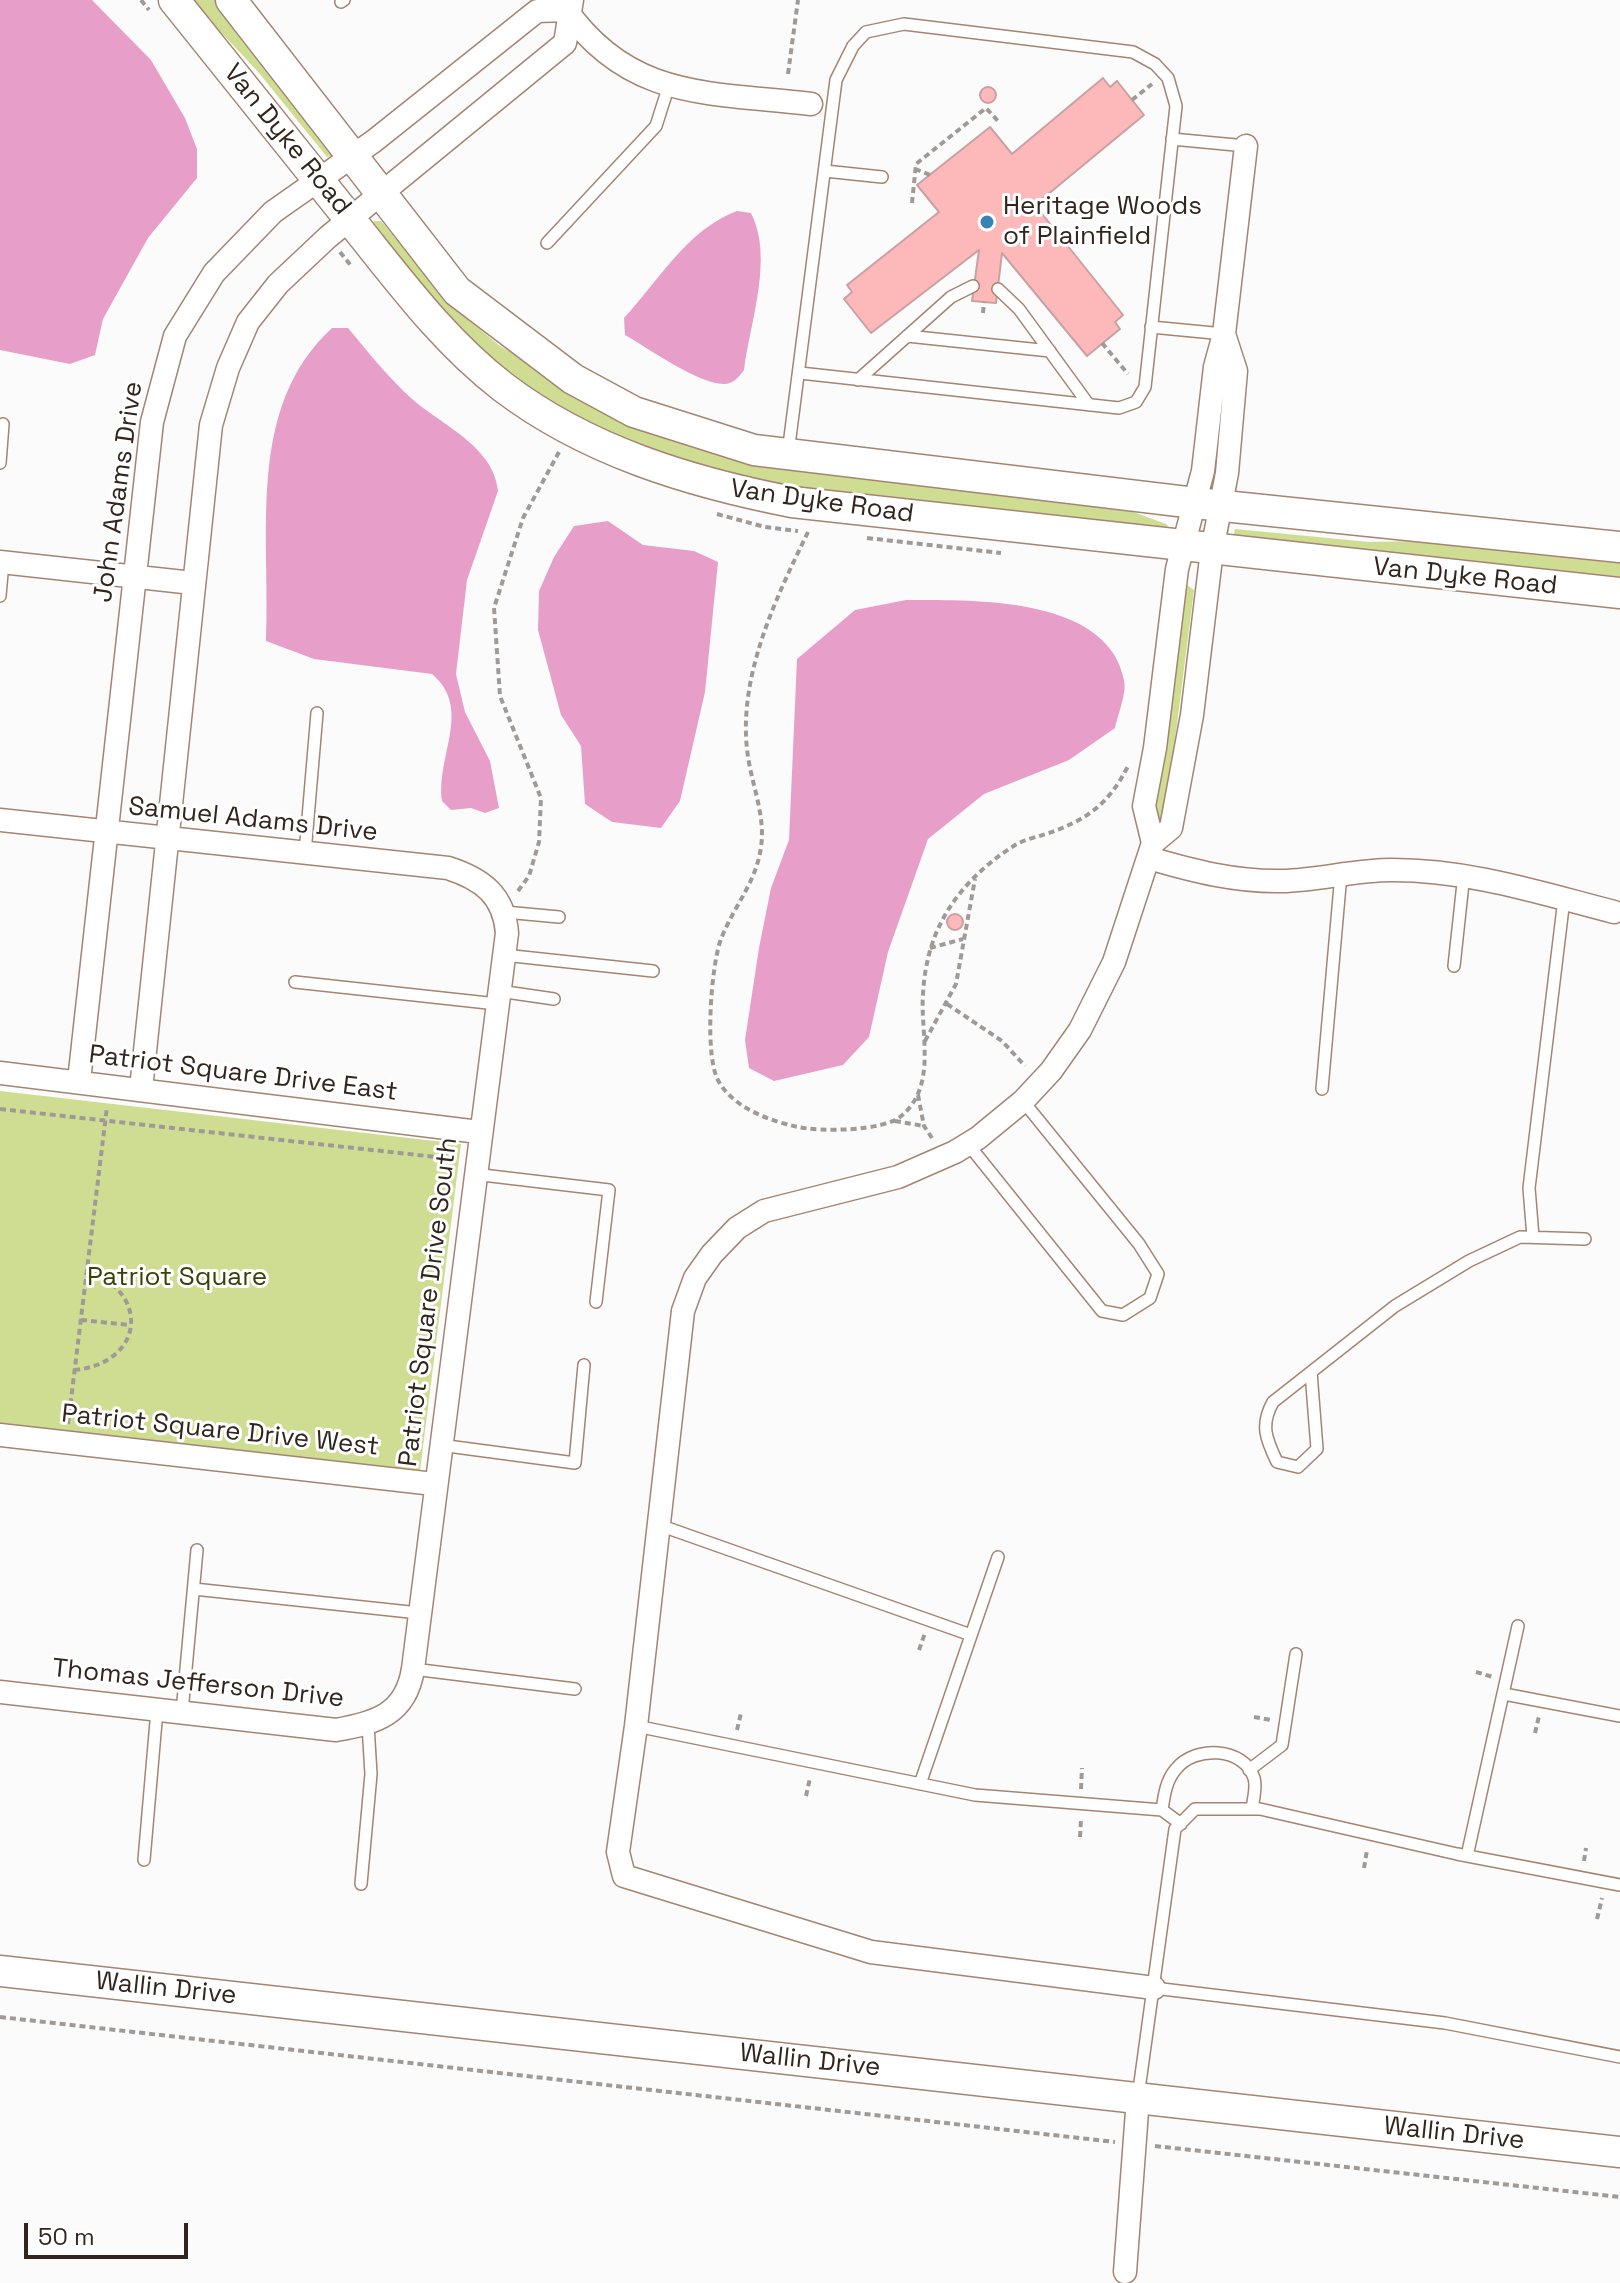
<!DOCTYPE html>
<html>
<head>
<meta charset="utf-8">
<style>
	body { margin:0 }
	#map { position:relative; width:1620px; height:2283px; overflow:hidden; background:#fbfbfb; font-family:"Space Grotesk",sans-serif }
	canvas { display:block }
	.scale { position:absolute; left:24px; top:2223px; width:164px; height:36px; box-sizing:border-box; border:4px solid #32251d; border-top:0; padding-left:10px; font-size:24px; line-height:28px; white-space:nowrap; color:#32251d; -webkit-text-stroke:6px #fff; paint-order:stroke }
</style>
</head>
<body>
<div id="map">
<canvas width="1620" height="2283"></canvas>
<div class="scale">50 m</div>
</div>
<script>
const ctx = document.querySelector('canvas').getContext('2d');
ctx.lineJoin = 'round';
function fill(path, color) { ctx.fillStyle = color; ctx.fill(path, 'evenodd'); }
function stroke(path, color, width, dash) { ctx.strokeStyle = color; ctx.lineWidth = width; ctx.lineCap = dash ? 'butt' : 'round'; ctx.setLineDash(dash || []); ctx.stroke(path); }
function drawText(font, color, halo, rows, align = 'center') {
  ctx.font = font + ' "Space Grotesk",sans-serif'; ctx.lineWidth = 6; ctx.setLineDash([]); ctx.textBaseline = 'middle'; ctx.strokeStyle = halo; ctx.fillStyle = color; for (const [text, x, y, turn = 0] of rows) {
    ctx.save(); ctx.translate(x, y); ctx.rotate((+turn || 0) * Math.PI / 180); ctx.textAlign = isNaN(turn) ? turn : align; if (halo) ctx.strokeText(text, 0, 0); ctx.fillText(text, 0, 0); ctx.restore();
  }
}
const green = new Path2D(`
	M191 0H220L336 155 327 157 259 73Z
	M374 221H381L452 306 500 346 633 421 1106 502 1166 524 1170 529 735 483 558 412 465 341 372 223Z
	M1235 529 1369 542 1459 540 1620 558V585L1233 537Z
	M1187 585 1194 590 1167 803 1161 826 1154 813Z
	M0 1091 461 1144 420 1471 0 1424Z`);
const water = new Path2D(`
	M0 0H92L151 60 185 118 197 149V178L148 238 103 319 95 355 70 364 0 350Z
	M737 211 751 213C774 258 750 322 744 370 739 377 733 384 724 384 698 384 648 348 625 335L624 318C658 281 688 229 737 211Z
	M332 328H348C368 352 388 377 411 398 441 425 494 446 498 491L467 580 456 674 465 712 490 761 499 808 485 813 471 808 451 810 442 801C436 755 473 709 432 674L314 659 266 641C271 534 245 408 332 328Z
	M608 521 643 545 694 551 718 562 705 692 680 801 661 828 612 822 585 804 581 746 561 715 538 630 539 591 554 557 574 526Z
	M906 600C973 600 1108 596 1124 680 1127 693 1118 714 1115 728L1069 760 984 794 928 839 888 952 869 1037 843 1065 774 1081 749 1068 745 1040 759 948 771 888 789 840 797 659 855 610Z`);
const building = new Path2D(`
	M1103 78 1110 87 1117 81 1144 115 1035 205 1123 315 1115 322 1120 329 1087 356 1002 253 996 303 972 301 979 250 871 333 844 299 852 292 847 285 939 212 917 185 990 127 1012 154Z
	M980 95a8 8 0 1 1 16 0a8 8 0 1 1-16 0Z
	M947 922a8 8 0 1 1 16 0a8 8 0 1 1-16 0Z`);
const path = new Path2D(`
	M141 0 149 10
	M788 74 798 0
	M1132 100 1152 84
	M915 169 930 175
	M912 203 916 164 986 108 998 121
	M340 252 352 267
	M983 313 984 302
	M1102 343 1128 374
	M717 514 765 527 798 531
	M808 532C776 598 739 674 747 749 750 781 766 814 761 847 756 884 732 908 720 942 711 969 704 1058 719 1082 734 1108 770 1121 798 1127 821 1132 882 1131 900 1117 938 1087 920 1034 923 994 925 958 935 926 957 897 973 876 995 857 1017 844 1026 839 1037 837 1046 834 1087 820 1109 804 1128 766
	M867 538 1001 553
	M518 891 529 876 539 842 541 798 500 696 494 608 523 518 559 452
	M930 948 963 939
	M947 1004 1002 1041 1025 1066
	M925 1041 956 984 975 879
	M918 1095 924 1126 932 1138
	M0 1109 445 1158 447 1147
	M895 1121 924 1126
	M81 1320 130 1325
	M74 1370C142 1364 153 1295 87 1270
	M68 1424 107 1107
	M919 1650 925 1633
	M1476 1672 1493 1677
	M1254 1717 1271 1720
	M737 1730 741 1713
	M1535 1733 1539 1716
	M1081 1789 1082 1768
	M806 1796 810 1778
	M1080 1837 1081 1819
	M1584 1861 1586 1848
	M1364 1868 1367 1850
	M1597 1919 1602 1898
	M0 2017 1115 2142
	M1155 2146 1620 2197`);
const lane = new Path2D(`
	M341 2 344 0
	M1172 139 1246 146
	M825 171 882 177
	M547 243 656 126 669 85
	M998 289 1019 309 1089 405
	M1151 327 1224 334
	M907 336 1050 351
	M858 380 951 297 973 286
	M788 453 836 80 853 46 866 32 904 24 1133 52 1155 64 1168 78 1176 106 1145 387 1136 402 1119 408 800 373
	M0 463 3 424
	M0 596 3 562
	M305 853 317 713
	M505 912 559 917
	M504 955 653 971
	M1454 966 1464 874
	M295 982 497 1004
	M499 991 554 999
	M1322 1089 1341 874
	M968 1144 1102 1311 1123 1315 1150 1298 1158 1274 1139 1244 1023 1101
	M474 1174 609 1190 596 1302
	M1533 1237 1529 1188 1564 899
	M1311 1372 1317 1449 1298 1467 1277 1462C1266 1439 1260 1425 1273 1402L1395 1306 1469 1261 1520 1237 1585 1239
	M440 1445 575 1463 584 1365
	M659 1525 971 1635
	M194 1589 419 1613
	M413 1669 575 1689
	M1504 1694 1620 1716
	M182 1712 197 1550
	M636 1726 975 1795 1162 1810
	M1249 1770 1282 1745 1296 1654
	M920 1784 998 1557
	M1181 1824 1162 1810C1164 1796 1166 1780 1176 1769 1195 1745 1244 1747 1254 1778 1257 1787 1253 1800 1252 1809
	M1467 1856 1518 1626
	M144 1860 157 1710
	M361 1884 371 1774 368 1725
	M1154 1988 1445 2023 1620 2057
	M1138 2097 1175 1829 1195 1809H1260L1457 1854 1620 1885`);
const street = new Path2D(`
	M565 8C629 100 709 92 811 104
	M0 562 193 583
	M0 820 448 868C482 879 504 895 507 933L413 1669C406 1714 376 1723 336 1730L0 1692
	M1153 843 1171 828 1192 715 1212 550 1227 473 1236 371 1224 334
	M1149 858C1193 871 1236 882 1282 881 1319 880 1355 870 1392 870 1470 870 1540 893 1614 912
	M0 1073 479 1132
	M79 1081 152 422 175 336 214 273 273 212 374 141 537 11 567 10
	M141 1089 211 425 228 368 248 322 278 284 328 237 565 43 572 0
	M0 1435 434 1484
	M1154 1988 871 1952 624 1876 618 1852 636 1726 683 1311 695 1278 712 1254 737 1228 764 1211 898 1177 955 1152 978 1138 1023 1101 1051 1071 1080 1030 1114 962 1153 843 1144 806 1155 748 1177 569 1203 471 1215 367 1224 334 1246 146
	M1125 2272 1138 2098`);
const secondary = new Path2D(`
	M174 0C233 74 293 148 352 222 399 280 443 341 503 387 587 451 690 482 792 502L1620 593
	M231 0 457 291 573 379 634 412 754 450 1195 503 1620 547
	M0 1971 1620 2152`);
const markers = [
	[987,222,8,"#3982b6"]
];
const streetNames = [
	["Van Dyke Road",287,140,51],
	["John Adams Drive",119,492,-82],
	["Van Dyke Road",822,502,8],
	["Van Dyke Road",1465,577,6],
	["Samuel Adams Drive",253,820,6],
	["Patriot Square Drive East",243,1074,7],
	["Patriot Square Drive South",429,1302,-83],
	["Patriot Square Drive West",220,1431,6],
	["Thomas Jefferson Drive",198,1684,6],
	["Wallin Drive",166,1989,6],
	["Wallin Drive",810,2061,6],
	["Wallin Drive",1454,2134,6]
];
const poiNames = [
	["Heritage Woods",1003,207],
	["of Plainfield",1003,237]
];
const parkNames = [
	["Patriot Square",177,1278]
];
fill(green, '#cfdd92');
fill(water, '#e79fc9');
fill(building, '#fdb8ba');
stroke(building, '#caa1a2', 2);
stroke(lane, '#a58471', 14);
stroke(street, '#a58471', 25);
stroke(secondary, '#a58471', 33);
stroke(path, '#a09a97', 4, [6, 4]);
stroke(lane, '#fff', 11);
stroke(street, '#fff', 22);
stroke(secondary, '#fff', 30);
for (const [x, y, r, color] of markers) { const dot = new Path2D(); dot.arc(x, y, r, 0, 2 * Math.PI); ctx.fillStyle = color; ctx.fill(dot); stroke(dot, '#fff', 3); }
drawText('26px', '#32251d', '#fff', streetNames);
drawText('26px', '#32251d', '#fff', poiNames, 'left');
drawText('26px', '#394105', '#fff', parkNames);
</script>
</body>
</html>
